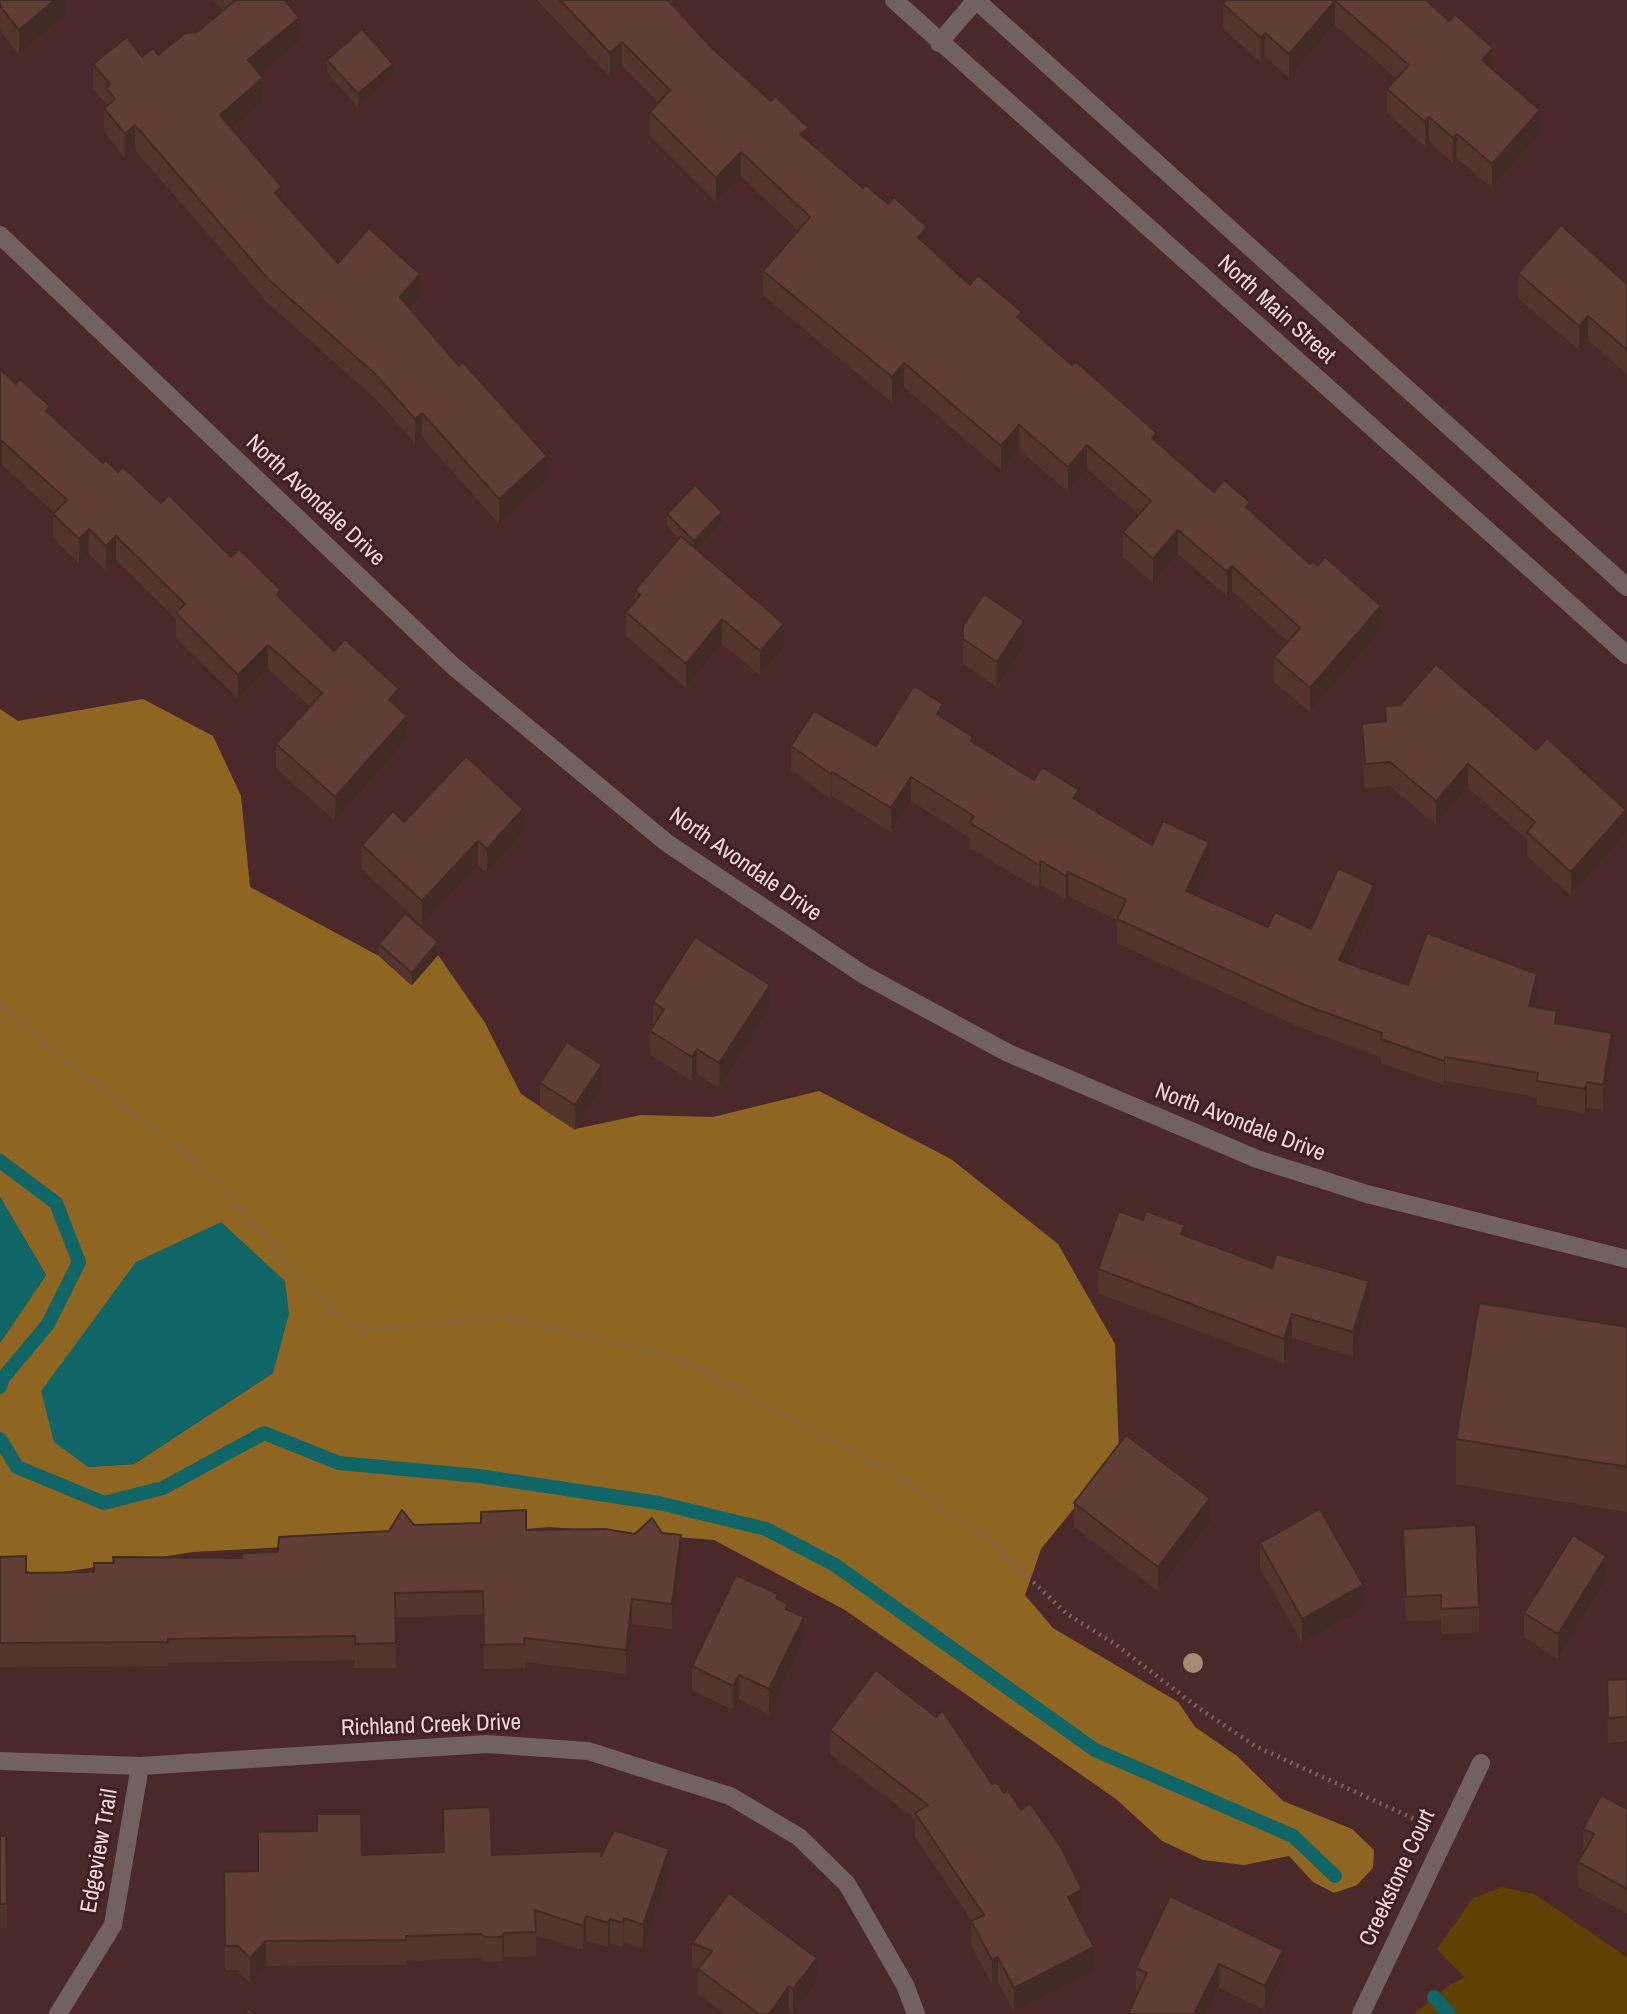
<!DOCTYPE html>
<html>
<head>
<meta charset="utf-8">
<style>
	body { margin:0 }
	canvas { display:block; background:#4b292b }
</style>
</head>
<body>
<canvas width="1627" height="2014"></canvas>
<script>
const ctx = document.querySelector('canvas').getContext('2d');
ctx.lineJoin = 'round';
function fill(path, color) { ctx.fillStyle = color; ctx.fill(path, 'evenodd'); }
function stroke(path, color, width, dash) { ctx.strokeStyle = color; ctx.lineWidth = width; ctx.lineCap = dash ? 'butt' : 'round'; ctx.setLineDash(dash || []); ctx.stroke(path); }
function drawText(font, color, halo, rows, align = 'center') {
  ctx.font = font + ' "Archivo Narrow",sans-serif'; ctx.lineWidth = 6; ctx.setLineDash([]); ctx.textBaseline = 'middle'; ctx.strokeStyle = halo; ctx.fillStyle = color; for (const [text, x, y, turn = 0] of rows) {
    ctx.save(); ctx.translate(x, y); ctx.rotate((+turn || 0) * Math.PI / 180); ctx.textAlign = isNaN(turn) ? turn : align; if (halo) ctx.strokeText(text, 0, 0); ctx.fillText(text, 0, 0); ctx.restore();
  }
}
const green = new Path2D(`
	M1502 1887 1534 1894 1627 1957V2014H1414L1451 1984 1465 1978 1437 1949 1473 1898Z`);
const forest = new Path2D(`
	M143 699 213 736 241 796 250 887 379 956 411 985 438 955 485 1023 521 1094 575 1129 641 1115 713 1117 819 1091 951 1159 1058 1244 1115 1344 1119 1453 1041 1549 1025 1595 1053 1628 1178 1702 1195 1727 1237 1756 1283 1801 1352 1829 1374 1850 1373 1868 1357 1885 1334 1893 1313 1882 1289 1856 1244 1865 1203 1860 1162 1841 1116 1799 845 1610 714 1540 549 1527 376 1542 193 1552 44 1575 0 1565V1343L46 1275 0 1197V709L18 721ZM273 1373 134 1464 88 1467Z`);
const water = new Path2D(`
	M0 1197 46 1275 0 1343Z
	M221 1222 285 1281 289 1314 273 1373 134 1464 88 1467 54 1442 41 1391 136 1262Z`);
const stream = new Path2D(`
	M0 1161 56 1203 79 1262 48 1324 3 1378 0 1387
	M0 1439 17 1467 104 1503 163 1488 264 1433 339 1463 479 1476 659 1503 766 1529 835 1565 1095 1750 1293 1836 1335 1876
	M1434 1997 1449 2014`);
const path = new Path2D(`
	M0 1004 93 1083 195 1160 334 1312 365 1330 505 1317 679 1359 892 1473 992 1543 1067 1614 1115 1644 1200 1709 1255 1746 1419 1821`);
const minor = new Path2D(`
	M939 43 976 0
	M0 235 453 666 667 843 864 975 1008 1053 1257 1159 1367 1194 1627 1259
	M0 1761 140 1766 487 1744 588 1751 730 1796 799 1837 847 1884 905 1985 916 2014
	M58 2014 113 1925 140 1766
	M1361 2014 1481 1763`);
const tertiary = new Path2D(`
	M894 0 1627 655
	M976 0 1627 587`);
const trees = [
	[1193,1663]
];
const wall = new Path2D(`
	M0 0H66V15L19 54 0 30Z
	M214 0H285L299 42 260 74 263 102 232 129 282 201 338 263 420 298 410 309 547 480 499 524 422 437 415 443 375 398 268 303 135 150 125 158 104 132V108L106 107V103L93 89V64L158 55 197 32 223 10Z
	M537 0H672V4L711 47 809 141 970 285 1022 321 1214 492 1250 510 1381 631 1310 712 1274 682V657L1288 641 1232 591 1227 596 1178 554 1153 583 1123 557V532L1139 514 1087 469 1068 492 1019 449 1001 470 904 387 892 402 763 295V271L798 230 741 176 716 202 650 136V112L659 103 622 66 610 77Z
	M1226 0H1426L1493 69 1540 134 1492 188 1457 158 1453 163 1429 142 1425 146 1387 113V89L1396 78 1335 25 1289 78 1265 57 1261 62 1223 29V4Z
	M327 60 393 76 358 107 327 72Z
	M1518 273 1627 284V374L1588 340 1579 350 1518 298Z
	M0 369 103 463 161 503 231 557 281 599 334 651 399 709 407 740 335 821 276 768V744L310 707 268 669 238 699 176 638V619L116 560 106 570 89 554 79 563 53 538V514L55 513 2 465Z
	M667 514 722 524 697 550 784 648 760 675 722 644 686 688 626 636V612L635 601V590L679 538 667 526Z
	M963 626 1024 646 997 687 963 664Z
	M1385 706 1626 834 1571 896 1527 856V839L1468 788 1436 825 1390 786 1365 788 1362 748V724L1385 721Z
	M943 718 973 742 1034 780 1079 802 1152 845 1209 866 1195 895 1268 927 1311 929 1374 909 1349 963 1408 985 1537 998 1535 1008 1557 1024 1612 1058 1603 1110 1587 1107 1585 1113 1537 1105V1097L1445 1081 1444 1085 1381 1063V1057L1302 1028 1117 943V920L1068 896 1066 900 1041 885 1039 889 970 848V838L911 801 891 832 832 796 831 799 791 770V746H876Z
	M404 822 523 833 487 873 478 865 422 925 362 869V845Z
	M379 944 438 955 412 985 379 956Z
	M653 1002 770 1009 719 1088 697 1074 692 1081 650 1055V1031L653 1026Z
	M540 1083 602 1089 575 1130 540 1107Z
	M1185 1235 1369 1305 1353 1356 1292 1338 1284 1363 1098 1293V1269Z
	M1627 1327V1512L1456 1484V1439Z
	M1074 1503 1210 1523 1158 1591 1074 1527Z
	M414 1525 526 1530 681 1559 672 1629 632 1624 626 1674 525 1662V1668L484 1669 483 1615 395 1617 396 1668H355V1660L168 1663V1666L0 1667V1557L26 1573 94 1572 113 1563 242 1558 278 1552 389 1531Z
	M1403 1529 1479 1607V1632L1441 1634V1620L1406 1621Z
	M1260 1543 1363 1609 1302 1643 1260 1568Z
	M1606 1580 1558 1659 1524 1637V1613Z
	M778 1599 788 1610 804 1641 769 1714 739 1699 733 1710 692 1690V1666Z
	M1627 1679V1741L1608 1743 1607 1680Z
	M830 1730 992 1784 1082 1913 1078 1915 1094 1971 1014 2012 998 1981 992 1984 971 1945 972 1921 915 1837V1819L830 1754Z
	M443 1809 492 1855H602L669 1874 643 1949 624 1942 623 1947 610 1943 608 1947 586 1941 583 1950 536 1935V1956L504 1957 502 1961 485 1962 481 1958 406 1961V1965L266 1966 250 1983 238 1970H225L224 1872 258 1871 362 1855 443 1852Z
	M1627 1809V1913L1578 1887V1862L1583 1853V1829Z
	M0 1836H6L7 1928H0Z
	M1170 1896 1283 1974 1265 2010 1219 1988 1206 2014H1128L1138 1993 1136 1992V1968Z
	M692 1943 817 1982 793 2014 789 2011 787 2014H726L698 1994V1970L692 1967Z`);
const shadedWall = new Path2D(`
	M55 0H66V15L19 54V30Z
	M1335 1V25L1289 78V54Z
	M299 18V42L248 84V60Z
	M1265 33V57L1261 62V38Z
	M622 42V66L610 77V53Z
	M1493 48V72L1482 60Z
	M393 64V76L358 107V94Z
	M263 78V102L220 139V115Z
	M1540 110V134L1492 188V164Z
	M1429 117V142L1425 146V122Z
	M135 125V150L125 158V134Z
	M809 128V152L800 134Z
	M1457 134V158L1453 163V138Z
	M741 152V176L716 202V178Z
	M282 187V211L275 193Z
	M927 227V251L918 237Z
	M420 274V298L400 321V297Z
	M1588 316V340L1579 350V326Z
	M904 363V387L892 402V377Z
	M422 413V437L415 443V419Z
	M1019 425V449L1001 470V446Z
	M1157 433V457L1152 438Z
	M2 441V465L0 468V444Z
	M1087 445V469L1068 492V467Z
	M547 456V480L499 524V499Z
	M722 512V524L694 553V541Z
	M89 529V554L79 563V539Z
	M1178 530V554L1153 583V559Z
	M116 536V560L106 570V546Z
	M1232 566V591L1227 596V572Z
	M1381 606V631L1310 712V688Z
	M722 619V644L686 688V664Z
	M1024 621V646L997 687V662Z
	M784 624V648L760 675V651Z
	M268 645V669L238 699V675Z
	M399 689V713L389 700Z
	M943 704V728L937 714Z
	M407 716V740L335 821V797Z
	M1468 764V788L1436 825V801Z
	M832 772V796L831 799V774Z
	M911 777V801L891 832V808Z
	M1079 790V814L1073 798Z
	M523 809V833L487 873V849Z
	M1626 810V834L1571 896V872Z
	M478 841V865L422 925V901Z
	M1209 842V866L1186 915V891Z
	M1041 861V885L1039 889V865Z
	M1068 872V896L1066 900V876Z
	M1374 885V909L1339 984V960Z
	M438 942V955L412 985V973Z
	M1537 974V998L1529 1031V1006Z
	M770 985V1009L719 1088V1063Z
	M1612 1033V1058L1603 1110V1085Z
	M697 1049V1074L692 1081V1057Z
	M1445 1057V1081L1444 1085V1061Z
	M602 1065V1089L575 1130V1105Z
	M1587 1082V1107L1585 1113V1089Z
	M1369 1281V1305L1353 1356V1332Z
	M1292 1314V1338L1284 1363V1339Z
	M1210 1498V1523L1158 1591V1567Z
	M681 1535V1559L672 1629V1604Z
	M1606 1556V1580L1558 1659V1634Z
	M1363 1585V1609L1302 1643V1619Z
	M632 1599V1624L626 1674V1650Z
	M804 1617V1641L769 1714V1689Z
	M739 1675V1699L733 1710V1686Z
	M669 1849V1874L643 1949V1925Z
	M1082 1889V1913L1068 1920V1897Z
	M586 1916V1941L583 1950V1926Z
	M624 1918V1942L623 1947V1923Z
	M610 1919V1943L608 1947V1923Z
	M504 1933V1957L502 1961V1937Z
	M266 1941V1966L250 1983V1958Z
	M1094 1947V1971L1014 2012V1988Z
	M1283 1950V1974L1265 2010V1986Z
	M998 1957V1981L992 1984V1960Z
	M817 1958V1982L793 2014V1989Z
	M1219 1964V1988L1206 2014H1194Z
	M789 1986V2011L787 2014H769Z`);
const building = new Path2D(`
	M0 0H55L19 30 0 6Z
	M236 0H285L299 18 248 60 263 78 220 115 282 187 275 193 338 263 369 228 420 274 400 297 459 366 463 362 547 456 499 499 422 413 415 419 375 374 268 279 135 125 125 134 104 108 115 99 106 88 110 84 93 64 127 37 142 57 153 48 158 55 185 33 197 32Z
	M560 0H668L711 47 771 101 775 96 809 128 800 134 863 188 866 185 888 204 894 197 927 227 918 237 970 285 978 275 1022 312 1017 317 1072 365 1075 361 1157 433 1152 438 1214 492 1224 480 1250 502 1246 507 1310 564 1313 562 1318 566 1325 557 1381 606 1310 688 1274 657 1300 628 1232 566 1227 572 1178 530 1153 559 1123 532 1151 501 1087 445 1068 467 1019 425 1001 446 904 363 892 377 763 271 810 217 741 152 716 178 650 112 670 90 622 42 610 53Z
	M1226 0H1426L1449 21 1455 14 1493 48 1482 60 1540 110 1492 164 1457 134 1453 138 1429 117 1425 122 1387 89 1409 65 1335 1 1289 54 1265 33 1261 38 1223 4Z
	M362 29 393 64 358 94 327 60Z
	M1561 225 1627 284V350L1588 316 1579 326 1518 273Z
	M0 369 16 384 20 379 50 406 46 411 103 463 106 460 118 472 123 467 161 503 169 495 231 557 239 549 281 590 277 595 334 651 345 639 399 689 389 700 407 716 335 797 276 744 322 693 268 645 238 675 176 613 185 604 116 536 106 546 89 529 79 539 53 514 67 500 2 441 0 444Z
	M695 485 722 512 694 541 667 514Z
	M681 536 784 624 760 651 722 619 686 664 626 612 640 595 635 590Z
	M984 594 1024 621 997 662 963 639V626Z
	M1436 664 1536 750 1547 738 1626 810 1571 872 1527 832 1535 822 1468 764 1436 801 1390 762 1365 764 1362 724 1386 721 1385 706 1400 705Z
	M914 686 943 704 937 714 973 737 971 741 1034 780 1042 767 1079 790 1073 798 1152 845 1163 821 1209 842 1186 891 1268 927 1275 912 1311 929 1338 868 1374 885 1339 960 1408 985 1427 933 1537 974 1529 1006 1557 1011 1555 1023 1612 1033 1603 1085 1587 1082 1585 1089 1537 1081 1538 1073 1445 1057 1444 1061 1381 1039 1382 1033 1302 1004 1117 919 1126 900 1068 872 1066 876 1041 861 1039 865 970 823 974 816 911 777 891 808 832 772 831 774 791 746 814 711 876 746Z
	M466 756 523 809 487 849 478 841 422 901 362 845 393 811 404 822Z
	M405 913 438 942 412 973 379 944Z
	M695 937 770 985 719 1063 697 1049 692 1057 650 1031 664 1009 653 1002Z
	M567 1042 602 1065 575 1105 540 1083Z
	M1119 1211 1143 1220 1146 1211 1185 1225 1181 1234 1272 1268 1276 1254 1369 1281 1353 1332 1292 1314 1284 1339 1098 1269Z
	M1479 1303 1627 1327V1467L1456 1439Z
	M1126 1435 1210 1498 1158 1567 1074 1503Z
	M1320 1509 1363 1585 1302 1619 1260 1543Z
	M402 1510 414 1525 481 1523V1512L526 1510V1530L605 1529 635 1534 652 1518 662 1533 681 1535 672 1604 632 1599 626 1650 524 1638 525 1644 484 1645 483 1591 395 1593 396 1643 355 1644V1636L168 1639V1642L0 1643V1557L26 1556V1573L94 1572V1563H114L113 1557 242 1558V1553L278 1552 279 1537 389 1531Z
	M1476 1525 1479 1607 1441 1609V1595L1406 1597 1403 1529Z
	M1573 1535 1606 1556 1558 1634 1524 1613Z
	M736 1575 778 1594 776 1598 788 1604 786 1609 804 1617 769 1689 739 1675 733 1686 692 1666Z
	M876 1670 936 1717 942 1710 992 1784 997 1782 1004 1793 1008 1790 1021 1810 1030 1803 1061 1847 1082 1889 1068 1897 1094 1947 1014 1988 998 1957 992 1960 971 1921 984 1915 915 1813 928 1805 830 1730Z
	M1627 1679V1717L1608 1718 1607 1680Z
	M1601 1795 1627 1809V1889L1578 1862 1594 1834 1583 1829Z
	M490 1807 492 1855 602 1851 601 1856 614 1830 669 1849 643 1925 624 1918 623 1923 610 1919 608 1923 586 1916 583 1926 535 1910 536 1932 504 1933 502 1937H485L481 1934 406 1936V1940L266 1941 250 1958 238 1946H225L224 1872 258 1871V1832L317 1831V1814H361L362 1855 444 1852 443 1809Z
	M0 1836H6L7 1903 0 1904Z
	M729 1893 817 1958 793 1989 789 1986 769 2014H759L698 1969 712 1951 692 1943Z
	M1170 1896 1283 1950 1265 1986 1219 1964 1194 2014H1128L1147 1973 1136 1968Z
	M248 2009 256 2014H245Z`);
const streetNames = [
	["North Main Street",1276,310,42],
	["North Avondale Drive",315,501,43],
	["North Avondale Drive",745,865,35],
	["North Avondale Drive",1240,1123,21],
	["Richland Creek Drive",431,1726,-2],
	["Edgeview Trail",100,1851,-80],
	["Creekstone Court",1398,1878,-65]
];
fill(green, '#604003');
fill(forest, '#8f6621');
fill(water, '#106566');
stroke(stream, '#106566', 14);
stroke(path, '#806163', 4.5, [2, 5]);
stroke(minor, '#726161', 18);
stroke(tertiary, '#726161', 18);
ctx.fillStyle = '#a88974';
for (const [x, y] of trees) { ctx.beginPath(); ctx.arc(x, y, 10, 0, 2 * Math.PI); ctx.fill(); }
fill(wall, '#53352e');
fill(shadedWall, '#432b25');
fill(building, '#603e35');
stroke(building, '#432b25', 2);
drawText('23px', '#f0d9da', '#401f22', streetNames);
</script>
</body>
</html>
